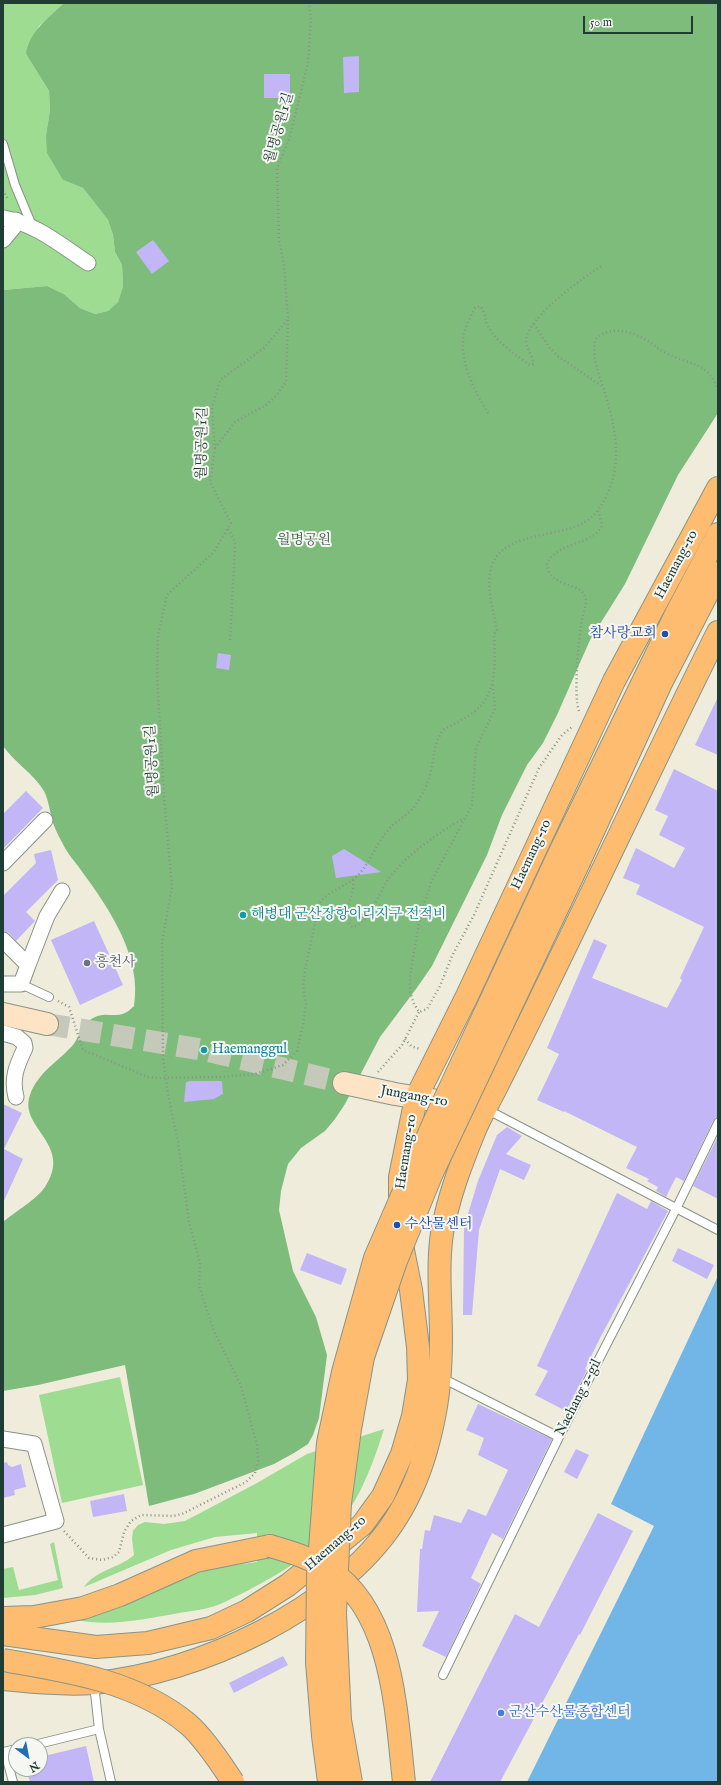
<!DOCTYPE html>
<html>
<head>
<meta charset="utf-8">
<style>
	body { margin:0 }
	#map { position:relative; width:721px; height:1785px; overflow:hidden; background:#efecdb; font-family:"IM FELL English",serif }
	canvas { display:block }
	.frame { position:absolute; inset:0; border:4px solid #1f3d34; pointer-events:none }
	.north { position:absolute; left:8px; top:1737px; width:40px; height:40px; box-sizing:border-box; background:#f6f6f2; border:1px solid #a0aca6; border-radius:50%; rotate:148deg; font-size:11px; font-weight:700; line-height:16px; text-align:center; color:#1f3d34 }
	.north::after { content:''; display:block; margin:auto; width:14px; height:18px; background:#1f6fb2; clip-path:polygon(50% 0,100% 100%,50% 72%,0 100%) }
	.scale { position:absolute; left:583px; top:16px; width:110px; height:18px; box-sizing:border-box; border:2px solid #1f3d34; border-top:0; padding-left:5px; font-size:12px; line-height:14px; white-space:nowrap; color:#1f3d34; -webkit-text-stroke:3px #f6f6f2; paint-order:stroke }
</style>
</head>
<body>
<div id="map">
<canvas width="721" height="1785"></canvas>
<div class="frame"></div>
<div class="north">N</div>
<div class="scale">50 m</div>
</div>
<script>
const ctx = document.querySelector('canvas').getContext('2d');
ctx.lineJoin = 'round';
function fill(path, color) { ctx.fillStyle = color; ctx.fill(path, 'evenodd'); }
function stroke(path, color, width, dash) { ctx.strokeStyle = color; ctx.lineWidth = width; ctx.lineCap = dash ? 'butt' : 'round'; ctx.setLineDash(dash || []); ctx.stroke(path); }
function drawText(font, color, halo, rows, align = 'center') {
  ctx.font = font + ' "IM FELL English","Noto Serif KR",serif'; ctx.lineWidth = 4; ctx.setLineDash([]); ctx.textBaseline = 'middle'; ctx.strokeStyle = halo; ctx.fillStyle = color; for (const [text, x, y, turn = 0] of rows) {
    ctx.save(); ctx.translate(x, y); ctx.rotate((+turn || 0) * Math.PI / 180); ctx.textAlign = isNaN(turn) ? turn : align; if (halo) ctx.strokeText(text, 0, 0); ctx.fillText(text, 0, 0); ctx.restore();
  }
}
const green = new Path2D(`
	M3 3H64L39 26 26 54 49 91 50 110 46 135 63 180 83 188 108 220 113 235 115 252 122 265 123 286 118 302 108 311 95 314 80 308 64 294 47 286 3 290Z
	M120 1377 143 1485 62 1503 39 1395Z
	M384 1429C373 1464 359 1502 335 1529 310 1557 269 1580 237 1596 230 1599 222 1604 215 1606 203 1610 190 1611 179 1613 145 1619 110 1627 76 1620L212 1568 257 1562V1533L215 1537 171 1550 84 1587C97 1569 118 1569 134 1555L132 1539 133 1531 138 1525 145 1522 164 1524 185 1521 257 1483 307 1454Z
	M54 1542 63 1588 35 1595 3 1598V1569L13 1567 19 1590 58 1580 50 1544Z`);
const forest = new Path2D(`
	M64 3H718V413L678 475 625 584 590 640 557 715 543 743 527 765 502 815 487 855 432 966 416 989 380 1037 345 1104 335 1119 325 1131 301 1148 288 1164 281 1191 279 1210 293 1271 316 1317 327 1355 319 1418 313 1435 308 1444 294 1453 274 1464 194 1494 149 1506 125 1365 38 1385 3 1391V1222C14 1213 38 1198 45 1187 74 1144 18 1128 30 1095 38 1072 58 1062 73 1045 79 1037 83 1023 93 1018 108 1009 118 1023 134 1006 142 957 110 910 83 873 77 864 70 857 65 848 61 840 56 832 53 823 50 813 49 801 44 791 33 773 15 763 3 746V290L47 286 64 294 80 308 95 314 108 311 118 302 123 286 122 265 115 252 113 235 108 220 83 188 63 180 47 153 46 135 50 110 49 91 26 54C29 32 48 18 64 3Z`);
const water = new Path2D(`
	M718 1276V1782H527L654 1526 611 1504Z`);
const building = new Path2D(`
	M359 56V92L344 93 343 57Z
	M264 74H290V98H264Z
	M153 240 169 261 152 274 136 252Z
	M218 653 231 655 229 670 216 668Z
	M718 697V755L695 745Z
	M674 769 718 791V1118L713 1121 684 1181 676 1177 666 1197 656 1191 658 1187 647 1181 649 1179 626 1168 637 1147 564 1111V1112L537 1100 559 1054 547 1048 594 939 607 945 592 978 667 1008 682 980 680 978 704 927 636 894 640 885 623 878 636 848 674 868 685 848 659 835 668 816 655 810Z
	M26 791 43 808 3 849V814Z
	M344 849 381 872 336 878 332 856Z
	M51 850 58 880 26 912 35 921 16 941 9 933 3 931V896L36 863 34 854Z
	M94 921 123 985 80 1005 51 940Z
	M192 1081H222L223 1094 214 1099 184 1102 186 1082Z
	M3 1104 22 1113 4 1149 23 1159 3 1203Z
	M507 1127 522 1136 506 1154 531 1165 524 1180 500 1169 479 1230 472 1315H463L464 1227 478 1181 497 1135Z
	M718 1136V1199L693 1186Z
	M617 1193 647 1209 651 1201 668 1211 599 1340 585 1369 587 1370 566 1411 535 1395 548 1371 537 1366Z
	M678 1248 714 1265 707 1279 672 1261Z
	M307 1253 347 1269 341 1285 300 1270Z
	M478 1404 552 1439 503 1539 492 1533 471 1578 481 1584 446 1657 422 1646 439 1611 417 1612 420 1549H422L425 1530 430 1531 434 1515 461 1523 468 1509 486 1516 508 1470 478 1455 484 1438 466 1430Z
	M576 1449 589 1455 577 1479 564 1472Z
	M7 1462 8 1465 12 1467 21 1464 26 1487 14 1490 15 1495 3 1498V1463Z
	M124 1494 127 1511 93 1517 90 1501Z
	M598 1513 633 1531 580 1635 579 1634 500 1782H430L515 1614 539 1627Z
	M283 1656 288 1665 234 1693 229 1683Z
	M86 1746 94 1782H30L26 1769H40V1757Z`);
const secondaryTunnel = new Path2D(`
	M47 1024 204 1050 344 1083`);
const path = new Path2D(`
	M3 190 8 200
	M534 324 549 347 558 356 603 387
	M488 413C475 392 458 360 464 334 466 325 471 316 475 308L480 306C486 313 484 319 488 326 495 341 517 356 530 365L533 364C534 356 526 349 526 341 527 317 584 277 603 265
	M215 448 235 422 266 405 276 396 286 382 288 320
	M228 529 234 539 235 545 230 642
	M493 685 495 709 476 748 472 805 432 880 421 912 410 975V991L413 1002 419 1012 427 1009 440 986 452 956 474 915 539 768 562 735 572 727
	M579 711C573 695 579 638 582 619 583 613 586 606 586 601 585 580 548 590 547 563 559 541 595 545 602 525L598 510
	M353 880C356 896 338 916 353 927 368 924 379 894 387 881 401 859 440 831 463 819
	M58 1001 69 1007 83 1050 148 1077 155 1078 221 1077 255 1074 283 1065 297 1051 303 1025 306 1004 303 986 305 970 319 904C328 890 347 887 358 875 371 862 376 843 389 829 396 821 407 816 414 807 422 796 428 784 431 771 434 756 434 743 443 730 454 724 465 719 475 711 498 693 495 661 494 634L497 630C494 613 487 591 490 573 496 531 555 539 585 522 594 517 600 508 605 499 624 463 615 424 603 387 598 371 592 357 595 340 608 325 633 331 648 341 654 345 659 350 666 353 689 366 708 360 718 390
	M405 1039 411 1046 420 1049
	M378 1072 402 1045 419 1012
	M64 1531 89 1558 102 1560 113 1557 119 1552 124 1532 131 1521 141 1515 173 1516 182 1514 246 1482 255 1473 258 1461 257 1445 241 1386 214 1331 199 1286 200 1263 189 1222 178 1142 168 1094 163 1058 162 942 172 887 164 797 157 673 158 635 167 595 213 553 231 523 210 482 215 449 212 407 220 380 264 348 288 319 284 265 279 240 277 168 289 140 308 63 311 20 309 3`);
const lane = new Path2D(`
	M3 144 15 185 33 228
	M21 984 49 997
	M486 1109 718 1230
	M440 1377 559 1437
	M443 1675 559 1437 676 1209 718 1123
	M94 1684 99 1729 111 1782
	M34 1745 99 1729
	M3 1752 16 1749
	M5 1752 13 1782`);
const street = new Path2D(`
	M3 218C35 223 62 246 88 263
	M3 240 13 228 16 220
	M3 863 45 820
	M3 940 28 965 21 984H3
	M28 965 47 916 62 891
	M3 1033 17 1037 24 1043 25 1048C17 1065 11 1078 16 1097
	M3 1439 34 1444 56 1521 3 1535`);
const secondary = new Path2D(`
	M3 1014 47 1024
	M344 1083 395 1094 463 1105`);
const primary = new Path2D(`
	M400 1199V1177L416 1098 467 996 614 681 718 488
	M3 1634 96 1647 148 1643 211 1628 247 1611 288 1585 362 1525 383 1496 402 1454 413 1416 419 1380 418 1347 411 1290 400 1235
	M3 1679C33 1682 64 1685 94 1683 197 1674 338 1609 395 1520 414 1491 426 1456 433 1422 439 1395 441 1366 441 1338 441 1303 437 1267 442 1233 448 1198 461 1164 474 1132 480 1117 489 1102 496 1088 513 1054 530 1021 546 987 604 869 659 750 718 632`);
const highway = new Path2D(`
	M561 850 677 612 718 534
	M580 860 661 683 718 573
	M3 1618 34 1617 83 1608 120 1595 196 1561 270 1546`);
const highwayBridge = new Path2D(`
	M270 1546C291 1552 311 1558 329 1570 394 1612 396 1714 404 1782
	M3 1660C68 1671 136 1681 188 1724 203 1737 222 1765 233 1782
	M329 1782 323 1736 317 1662 318 1575 328 1443 343 1372 375 1258 432 1127 561 850
	M351 1782 340 1720 335 1613 340 1503 350 1429 363 1357 396 1261 432 1173 580 860`);
const markers = [
	[665,634,4,"#1a4fb4"],
	[243,915,4,"#0f9aa8"],
	[87,963,4,"#6b7280"],
	[204,1050,4,"#0f9aa8"],
	[397,1225,4,"#1a4fb4"],
	[501,1713,4,"#3f7fe0"]
];
const streetNames = [
	["월명공원1길",280,128,-74],
	["월명공원1길",203,443,-89],
	["Haemang-ro",677,565,-62],
	["월명공원1길",153,761,-93],
	["Haemang-ro",532,855,-65],
	["Jungang-ro",414,1097,10],
	["Haemang-ro",407,1152,-81],
	["Naehang 2-gil",579,1398,-63],
	["Haemang-ro",336,1544,-41]
];
const parkNames = [
	["월명공원",304,541]
];
const transitNames = [
	["참사랑교회",657,634],
	["수산물센터",405,1225,"left"]
];
const cultureNames = [
	["해병대 군산장항이리지구 전적비",251,915],
	["Haemanggul",212,1050]
];
const worshipNames = [
	["흥천사",95,963]
];
const shopNames = [
	["군산수산물종합센터",509,1713]
];
fill(green, '#9ddc91');
fill(forest, '#7ebc7b');
fill(water, '#72b5e7');
fill(building, '#c2b6f7');
stroke(secondaryTunnel, '#c5c9ba', 22, [22, 11]);
stroke(lane, '#879488', 10);
stroke(street, '#879488', 17);
stroke(secondary, '#879488', 24);
stroke(primary, '#879488', 24);
stroke(highway, '#879488', 24);
stroke(path, '#879488', 2.5, [1, 3]);
stroke(lane, '#fff', 8);
stroke(street, '#fff', 15);
stroke(secondary, '#fee4c5', 22);
stroke(primary, '#fdbc6f', 22);
stroke(highway, '#fdbc6f', 22);
stroke(highwayBridge, '#879488', 24, []);
stroke(highwayBridge, '#fdbc6f', 22);
for (const [x, y, r, color] of markers) { const dot = new Path2D(); dot.arc(x, y, r, 0, 2 * Math.PI); ctx.fillStyle = color; ctx.fill(dot); stroke(dot, '#f6f6f2', 1.5); }
drawText('14px', '#1f3d34', '#f6f6f2', streetNames);
drawText('14px', '#385d47', '#f6f6f2', parkNames);
drawText('14px', '#164399', '#f6f6f2', transitNames, 'right');
drawText('14px', '#0d838f', '#f6f6f2', cultureNames, 'left');
drawText('14px', '#5b616d', '#f6f6f2', worshipNames, 'left');
drawText('14px', '#366cbe', '#f6f6f2', shopNames, 'left');
</script>
</body>
</html>
